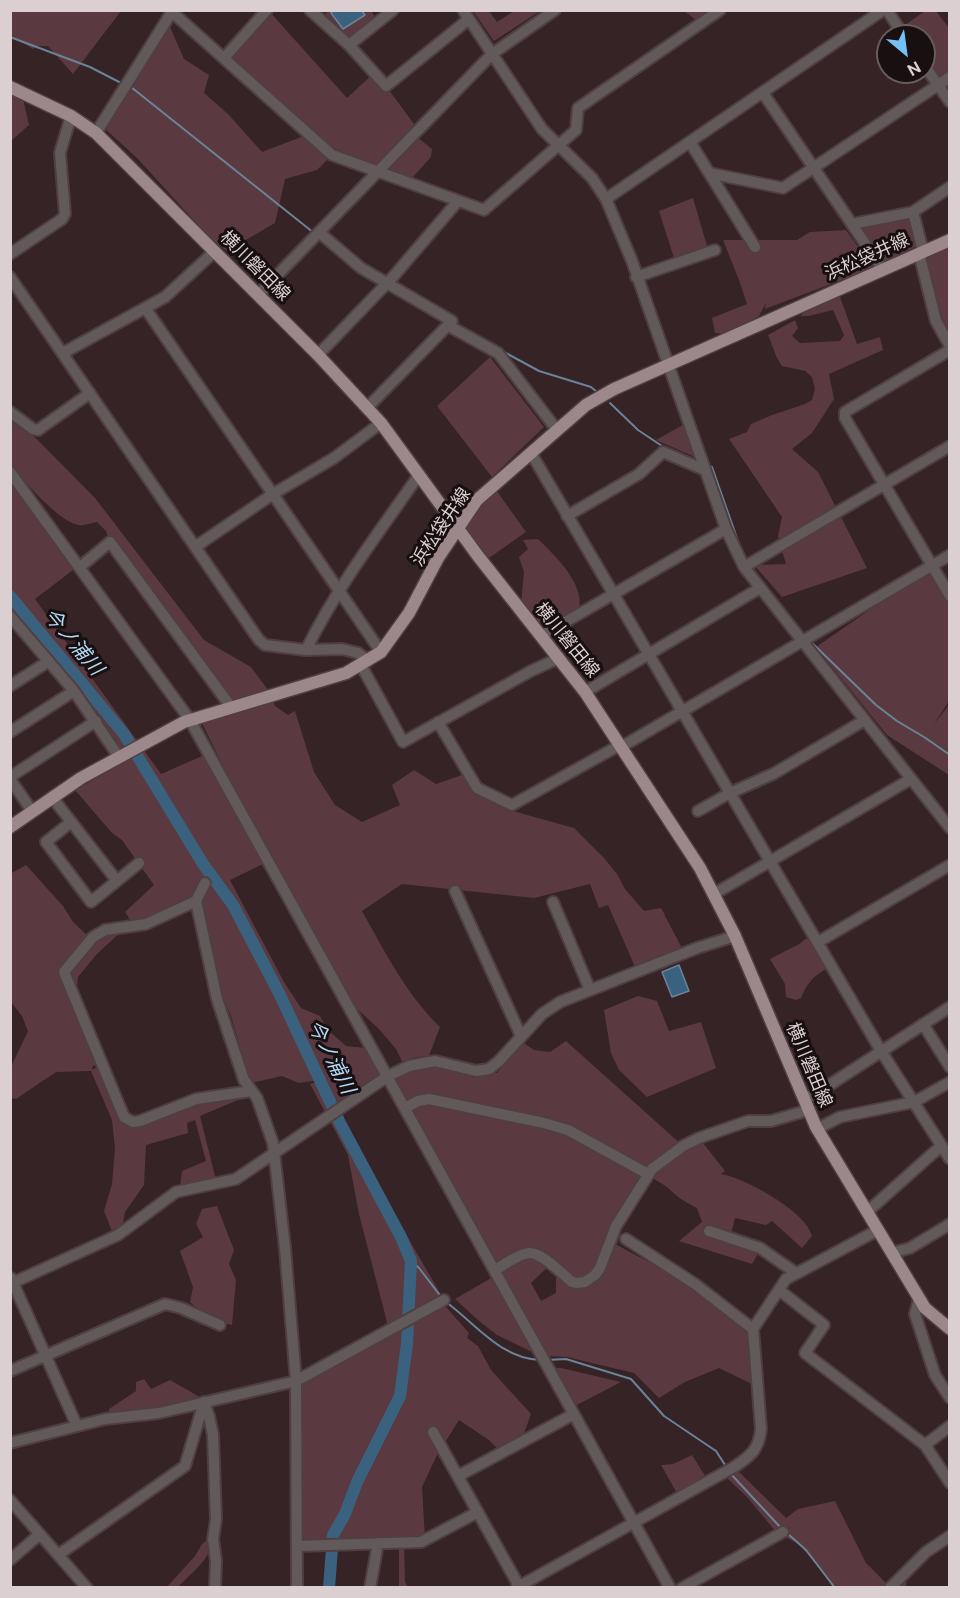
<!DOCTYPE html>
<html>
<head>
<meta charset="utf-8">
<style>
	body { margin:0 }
	#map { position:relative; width:960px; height:1598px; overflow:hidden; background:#352326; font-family:"Public Sans",sans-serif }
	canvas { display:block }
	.frame { position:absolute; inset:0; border:12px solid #dccfd1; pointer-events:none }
	.north { position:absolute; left:876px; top:24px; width:60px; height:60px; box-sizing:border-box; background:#170f10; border:2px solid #665c5d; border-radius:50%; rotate:151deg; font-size:16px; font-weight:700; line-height:24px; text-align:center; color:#dccfd1 }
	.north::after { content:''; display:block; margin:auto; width:21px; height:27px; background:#75c0f6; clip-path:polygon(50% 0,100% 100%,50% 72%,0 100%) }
</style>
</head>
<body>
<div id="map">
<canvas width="960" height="1598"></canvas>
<div class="frame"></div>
<div class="north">N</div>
</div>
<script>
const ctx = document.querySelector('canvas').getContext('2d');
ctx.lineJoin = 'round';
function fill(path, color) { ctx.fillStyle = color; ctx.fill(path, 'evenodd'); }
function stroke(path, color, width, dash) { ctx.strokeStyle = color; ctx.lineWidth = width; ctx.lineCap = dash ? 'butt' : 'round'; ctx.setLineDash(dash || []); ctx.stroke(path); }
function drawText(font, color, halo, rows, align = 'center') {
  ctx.font = font + ' "Public Sans","Noto Sans JP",sans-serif'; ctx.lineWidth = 6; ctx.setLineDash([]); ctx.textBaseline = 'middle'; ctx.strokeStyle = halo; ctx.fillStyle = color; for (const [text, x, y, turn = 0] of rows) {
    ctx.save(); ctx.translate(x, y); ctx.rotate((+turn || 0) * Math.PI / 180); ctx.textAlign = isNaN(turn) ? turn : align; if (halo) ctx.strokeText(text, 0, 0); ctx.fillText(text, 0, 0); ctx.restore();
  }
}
const green = new Path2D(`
	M11 10H121V11L73 74 48 46H37L33 49 11 36Z
	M269 11 347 98 374 73 386 86 414 124 378 172 312 136 332 155 317 170 285 179 275 223 227 251 212 240 137 158 103 127 167 20 184 59 209 75 204 93 228 114 262 152 309 134 224 58Z
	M329 11H371L379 22 349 45 319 18Z
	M473 11H489L497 22 514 11H540L494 41Z
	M684 11H713L699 22Z
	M925 11H936L949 28V91L924 53V36H912L905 25Z
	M11 93 23 99 29 125 11 141Z
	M417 137 432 149 431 157 413 177 398 179 384 171Z
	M693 198 707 246 674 258 659 211Z
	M913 212 917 246 879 265 854 228Z
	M846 230 873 268 765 309 766 303 759 316 726 334 715 333 712 318 747 304 739 280 723 240H797L810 232Z
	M949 248V343L936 318 925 258Z
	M839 294 857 344 880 337 883 350 829 374 834 399 812 433 792 449 818 472 867 568 782 597 754 565 786 564 778 536 782 517 729 439 747 432 751 424 772 415 805 404 812 400 815 389 812 377 805 371 782 366 777 358 768 335 795 320 798 328 792 336 800 343 840 341 844 335 833 310 809 316H801L804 310Z
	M490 357 544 427 492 477 437 406Z
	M11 413 95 498 204 640 251 667 268 690 275 706 288 715 295 711 314 772 335 805 362 822 400 805 392 785 414 770 436 784 462 775 472 792 513 811 574 828 604 858 617 874 625 889 644 911 661 908 665 915 664 917 665 916 683 950 636 969 608 905 599 908 590 884 534 898 402 884 362 911C385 952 406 994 440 1027L429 1056 416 1057 403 1063 396 1049 379 1029 344 997 292 903 263 864 230 880 284 982 301 1008 320 1016 328 1030 346 1046 366 1048 383 1077 333 1108 444 1300 428 1310 446 1307 469 1333 467 1338 478 1346 491 1370 531 1414 521 1442 499 1450 489 1440 459 1420 436 1457 422 1487 425 1539 404 1542 405 1582 408 1587H399V1542L297 1546 296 1381 389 1330 359 1214 348 1155 310 1084 326 1079 299 1083 282 1076 251 1083 231 1016 212 972 196 901 134 926 125 912 154 885 122 840 112 833 75 790 128 760 11 615 10 477 73 570 35 599 161 774 209 753 259 855 232 784 199 717 231 707 110 542 106 531 97 522C91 523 84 526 78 525 58 521 24 481 11 465Z
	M688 422 702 460 656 440Z
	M496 490 526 532 489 558 465 528 477 508Z
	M538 539C555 556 585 583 579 610L547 628 531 618 521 604 524 572 519 557 528 549 523 540Z
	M930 575 949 603V701L934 724 949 705V775L887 735 816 647 919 576Z
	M26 865 63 906 73 922 87 935 126 927 96 955 78 977 75 1005 101 1062 93 1066 92 1070 102 1064 122 1114 133 1127 199 1098 252 1094 200 1116 216 1180 180 1187 182 1171 206 1161 195 1120 187 1123 188 1133 146 1145 144 1185 125 1212 122 1228 113 1234 104 1211 112 1184 115 1148 112 1120 91 1071 56 1072 16 1099 11 1098V1067L28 1031 22 1016 11 1002 10 941 12 940 10 937V874Z
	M805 939H811L826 963V969C813 976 806 985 801 998L796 1000 786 997 785 984 770 959 801 943Z
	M638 996 657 1001 669 1031 701 1022 716 1068 647 1097 619 1070 611 1053 604 1010Z
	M566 1041 683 1146 699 1138 725 1171 721 1174C745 1178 807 1212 812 1236L802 1248 772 1221 766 1225 735 1218 730 1238 759 1252 752 1264 679 1241 702 1222 697 1208C683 1201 679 1198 668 1188 662 1183 654 1180 648 1174L598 1267 587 1277 577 1280 554 1261 531 1283 541 1301 556 1293V1276L580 1288 601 1273 615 1244 679 1278 753 1329 758 1387 719 1368 685 1382 659 1398 634 1373 567 1357 547 1356 394 1076 429 1062 459 1072 497 1073 522 1042 534 1050 550 1052Z
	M217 1206 234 1250 229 1264 236 1280 232 1325 210 1320 190 1302 193 1287 180 1251 203 1237 196 1224 202 1209Z
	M493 1277 534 1353 497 1335 479 1321 455 1299Z
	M556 1368H561L621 1382 575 1406Z
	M144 1379 151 1389 170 1380 203 1399 110 1416 109 1409 136 1391V1382Z
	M692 1455 707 1479 678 1495 661 1465 673 1464Z
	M735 1468 786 1518 798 1509 835 1501 866 1563 890 1587 908 1570 906 1585 908 1587H835L799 1544 777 1533 747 1497 724 1475Z
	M213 1536C214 1557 191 1573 178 1587L166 1588 195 1556 202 1544Z`);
const water = new Path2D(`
	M335 10 362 11 365 15 343 29 331 13Z
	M679 965 689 991 672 997 662 972Z`);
const stream = new Path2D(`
	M10 37 90 67 123 84
	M131 87 314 233
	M504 352 539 371 591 387 597 392
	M610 403 638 430 665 448
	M709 466 712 467 739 544
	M811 642 876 705 897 721 924 737 950 755
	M411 1261 419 1268 442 1298
	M446 1302C476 1324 501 1359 541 1360
	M547 1360 566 1359 631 1379 664 1416 716 1451 727 1468
	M730 1473 781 1528
	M788 1534 806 1550 835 1588`);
const river = new Path2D(`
	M10 596 124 734 203 864 233 905 279 993 340 1123 401 1237 411 1261 407 1344 400 1396 357 1482 345 1514 333 1535 329 1588`);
const minor = new Path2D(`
	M310 10 349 45 393 10
	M463 10 542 129 592 178 606 199 632 261 726 529 744 567 950 828
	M887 10 904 36
	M172 12 332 155 484 210 576 130 578 108 720 10
	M349 45 386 86 469 19
	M224 58 267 10
	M924 65 950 102
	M763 93 883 270
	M96 133 173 10
	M690 142 755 247
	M709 173 783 188 950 77
	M606 199 883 10
	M913 212 923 251
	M852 224 913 212 950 187
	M320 233 361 268 452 321 368 407
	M919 253 936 321 950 346
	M10 254 62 219 65 214 60 153 71 116
	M10 277 259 640 265 645 306 650 342 649 358 653 368 661
	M636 277 715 250
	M258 295 492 54 555 10
	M146 309 381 652
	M449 326 498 353 557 430
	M950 350 845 412V418L950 596
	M63 353 165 297 214 252
	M318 355 392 278 458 201
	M10 412 33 429 38 430 90 393
	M531 453 881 1051 950 1159
	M10 472 190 720 670 1588
	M567 516 639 474 663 452 705 470
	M195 547 273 494 334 458 381 423
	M80 567 110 542 231 707
	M744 567 950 446
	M10 616 74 691 119 757
	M541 636 726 529
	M306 650C337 587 379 532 419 475
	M361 665 403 742 531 671 559 658
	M10 686 49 661
	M585 692 760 588
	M438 722 477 788 512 805 620 745
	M10 732 74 691
	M621 747 950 555
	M10 777 96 721
	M10 779 32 811
	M52 797 117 881
	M698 811 730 793 773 774 865 720
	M71 822 46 842 91 902 139 863
	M205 883 196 901 217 999 244 1080 257 1098 273 1143 285 1248 296 1381 297 1588
	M455 891 521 1036
	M714 894 911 779
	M196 901 146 924 105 930 93 937 64 972 124 1117 133 1122 140 1121 196 1099 251 1091
	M553 902 590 990
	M818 942 950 865
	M923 1024 950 1067
	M804 1099 817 1093 950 1007
	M405 1108 418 1101 429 1099 544 1123 568 1130 648 1174
	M817 1129 840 1117 914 1102 950 1082
	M867 1212 941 1146
	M709 1231 760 1248 796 1273
	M626 1239 695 1284 753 1329
	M891 1253 910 1248 950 1224
	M495 1270C504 1265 518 1254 529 1253 542 1252 562 1274 572 1282L577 1283 585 1282 595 1275 600 1268 616 1226 652 1169 683 1146 699 1138 748 1121H771L809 1110
	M11 1278 77 1426
	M10 1284 118 1235 176 1192 236 1179 388 1076 409 1066 435 1061 476 1071 489 1069 499 1061 542 1014 560 1002 697 948 735 936
	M779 1290 824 1325 805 1353 925 1445 950 1483
	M919 1299 915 1314 935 1375 950 1398
	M10 1371 165 1304 181 1308 220 1325
	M204 1402 209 1416 213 1435 216 1519 213 1539 216 1561 215 1588
	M433 1432 519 1586
	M10 1443 105 1419 159 1413 296 1381 444 1300
	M925 1445 950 1426
	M458 1476 574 1414
	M10 1500 87 1588
	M297 1546 421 1542 478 1512
	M58 1555 185 1466 204 1402
	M10 1560 40 1534
	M370 1588 378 1543
	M516 1588 734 1467C751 1456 759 1449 761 1429L753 1329 786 1279 878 1230
	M682 1588 783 1532
	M890 1588 926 1552 950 1536`);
const major = new Path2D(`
	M10 87 71 116 96 133 318 355 381 423 478 556 585 692 700 868 735 936 816 1127 925 1308 950 1329
	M10 827 81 778 184 722 346 673 381 652 409 613 438 558 477 500 586 405 614 389 950 240`);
const streetNames = [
	["浜松袋井線",867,257,-24],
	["横川磐田線",255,266,45],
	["浜松袋井線",441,527,-56],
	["横川磐田線",567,640,51],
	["横川磐田線",809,1065,67]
];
const waterNames = [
	["今ノ浦川",73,642,50],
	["今ノ浦川",331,1057,63]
];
fill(green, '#5a3a40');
fill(water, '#3a627f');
stroke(water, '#6b8398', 1.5);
stroke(stream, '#6b8398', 2);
stroke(river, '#3a627f', 12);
stroke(minor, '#503f41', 14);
stroke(major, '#503f41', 15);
stroke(minor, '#62595a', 10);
stroke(major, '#9c888b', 12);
drawText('18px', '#dccfd1', '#170f10', streetNames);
drawText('italic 20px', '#b2d8f5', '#170f10', waterNames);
</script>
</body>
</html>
